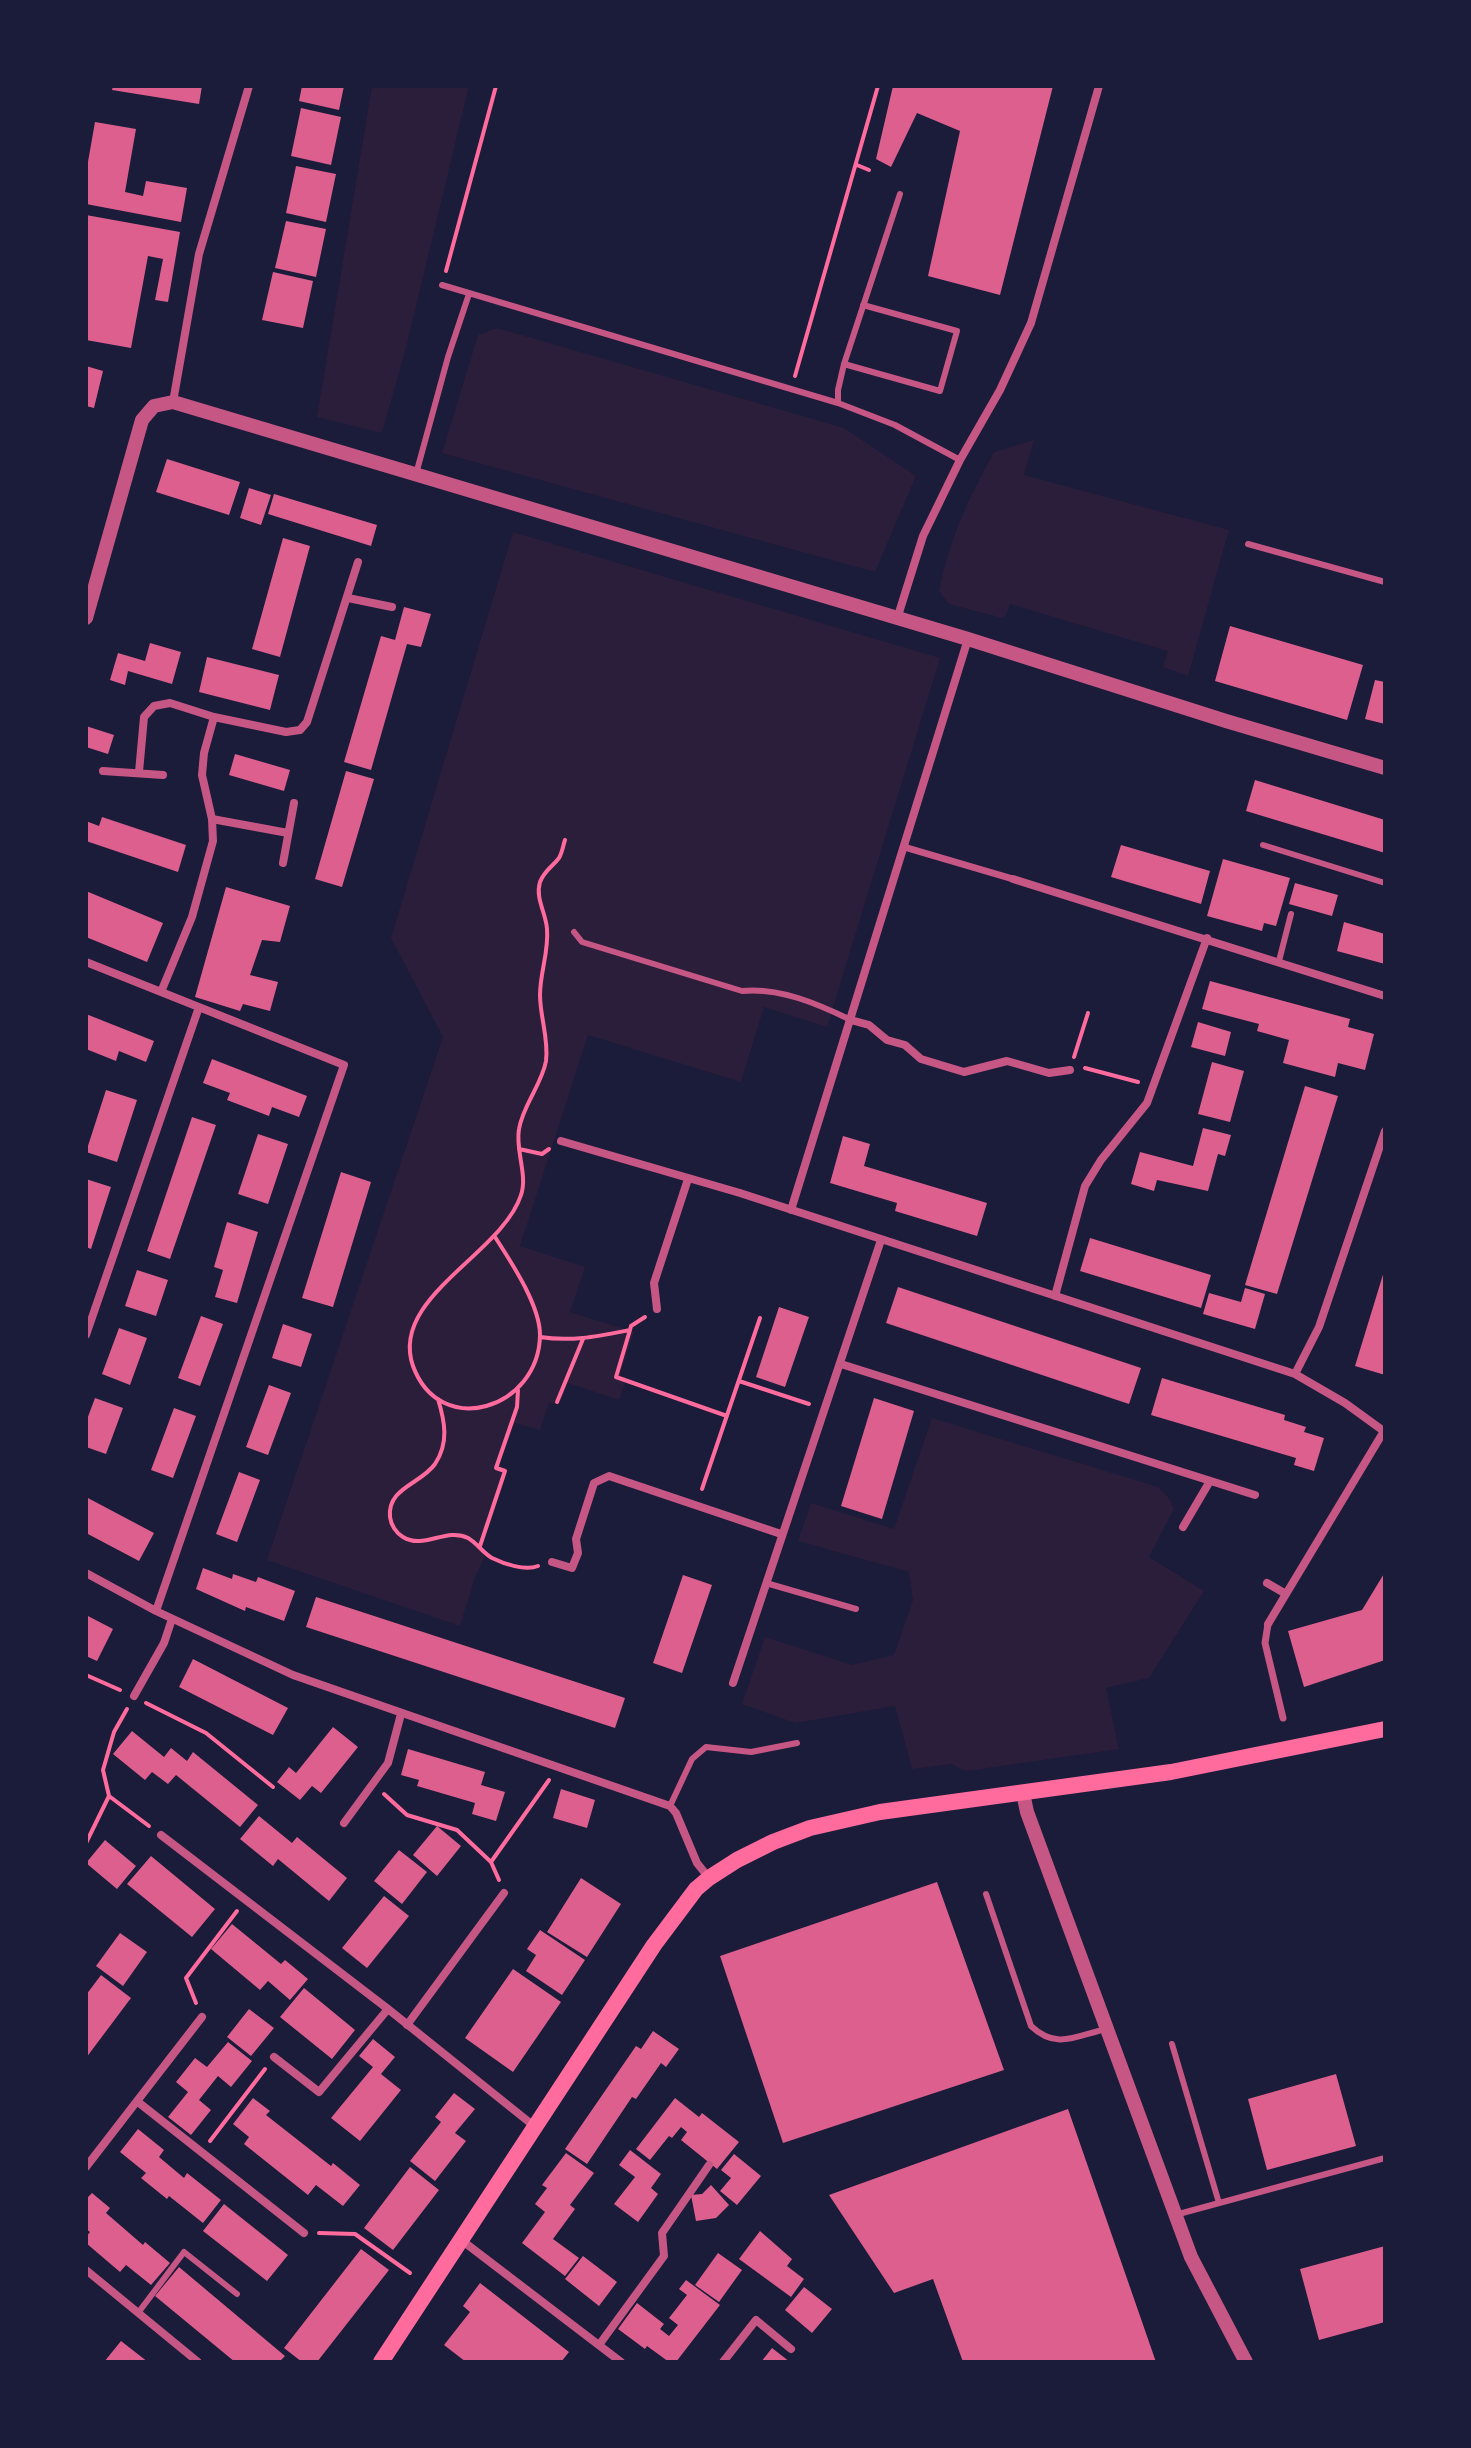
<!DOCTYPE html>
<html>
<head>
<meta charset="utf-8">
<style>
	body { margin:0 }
	#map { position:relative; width:1471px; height:2448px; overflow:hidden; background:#1b1b3a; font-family:"Nunito Sans",sans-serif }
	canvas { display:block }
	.frame { position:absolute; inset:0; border:88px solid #1b1b3a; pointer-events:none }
</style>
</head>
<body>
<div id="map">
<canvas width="1471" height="2448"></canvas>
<div class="frame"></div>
</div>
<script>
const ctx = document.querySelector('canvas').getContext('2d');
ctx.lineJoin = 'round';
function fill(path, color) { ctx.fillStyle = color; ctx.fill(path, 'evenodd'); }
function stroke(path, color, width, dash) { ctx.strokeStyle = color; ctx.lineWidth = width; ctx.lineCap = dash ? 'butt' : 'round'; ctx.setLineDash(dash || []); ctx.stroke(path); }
const green = new Path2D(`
	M372 86H469L407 344 382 433 317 417Z
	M497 328 844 428 916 476 875 572 442 453 478 335Z
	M1034 440 1024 475 1229 530 1188 676 1163 667 1168 651 1010 604 1006 615 1002 618 949 604 939 591C950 537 968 500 994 452Z
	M513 532 940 658 827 1027 764 1007 741 1082 588 1035 520 1246 585 1267 570 1312 634 1332 620 1375 627 1378 619 1400 568 1383 559 1405 549 1403 540 1430 515 1423 499 1465 508 1469 482 1544 484 1558 475 1577 460 1626 267 1560 443 1037 391 938Z
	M932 1418 1158 1487 1169 1498 1174 1509 1149 1557 1204 1591 1149 1678 1106 1688 1119 1749 966 1771 951 1764 912 1769 895 1706 795 1723 742 1704 765 1637 852 1665 894 1655 913 1600 909 1572 798 1541 811 1503 894 1529Z`);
const building = new Path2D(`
	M113 86H202L199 104 112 90Z
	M302 86H344L339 110 299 101Z
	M893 86H1053L1000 295 928 276 960 131 917 113 891 167 876 159Z
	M301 108 341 117 331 165 291 156Z
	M95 122 136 129 125 192 143 196 146 181 187 188 181 222 86 204V173Z
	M296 166 336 174 326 222 286 213Z
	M86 215 180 232 168 302 155 300 163 259 148 256 131 348 86 340Z
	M286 221 326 229 316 277 275 268Z
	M273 272 313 281 303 328 262 320Z
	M86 366 103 371 94 408 86 406Z
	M167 459 240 482 229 515 156 492Z
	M249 488 271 495 261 525 240 518Z
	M274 494 377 525 371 546 268 514Z
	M283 538 310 546 280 657 252 649Z
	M404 607 431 614 421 647 407 644 371 770 344 762 381 636 395 640Z
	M1230 626 1363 665 1347 720 1215 681Z
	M150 643 181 652 172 684 128 671 125 685 110 680 118 653 145 661Z
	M207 657 279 675 270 710 199 692Z
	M1375 680 1385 682V724L1365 719Z
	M86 726 114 735 108 754 86 747Z
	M235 754 290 770 284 791 229 775Z
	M346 771 374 779 342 887 315 879Z
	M1255 780 1385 820V853L1246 811Z
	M102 817 186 845 178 872 86 841V821L99 826Z
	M1121 845 1210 871 1201 904 1111 877Z
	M1223 859 1290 878 1276 926 1264 923 1262 931 1207 916Z
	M1295 883 1338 895 1332 916 1289 904Z
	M226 887 290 906 280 942 262 940 250 975 278 982 270 1011 243 1004 240 1011 195 997Z
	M86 891 163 923 147 962 86 937Z
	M1344 922 1385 934V964L1337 951Z
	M1210 981 1350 1019 1348 1027 1374 1034 1365 1070 1338 1063 1335 1077 1283 1063 1289 1040 1257 1031 1259 1024 1202 1009Z
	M86 1014 154 1041 146 1062 119 1051 116 1061 86 1049Z
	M1198 1022 1231 1032 1225 1056 1191 1047Z
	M212 1059 307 1096 299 1117 272 1107 269 1116 227 1100 230 1093 203 1083Z
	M1212 1062 1244 1071 1230 1122 1198 1114Z
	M1305 1086 1338 1096 1277 1294 1245 1285Z
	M106 1090 137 1100 117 1162 86 1152Z
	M192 1117 216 1125 170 1259 147 1251Z
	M1203 1128 1231 1135 1225 1156 1218 1154 1208 1191 1157 1180 1154 1191 1131 1184 1140 1152 1193 1166Z
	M258 1134 288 1144 268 1204 238 1194Z
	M843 1136 870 1144 864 1166 987 1203 977 1236 895 1211 897 1203 830 1183Z
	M341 1172 371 1182 333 1307 302 1298Z
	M86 1179 111 1187 91 1249 86 1247Z
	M227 1222 258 1232 237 1303 215 1297 223 1270 214 1267Z
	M1090 1238 1211 1275 1201 1308 1080 1271Z
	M1385 1268V1375L1355 1366Z
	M137 1270 168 1280 156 1316 125 1306Z
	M898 1287 1141 1368 1129 1404 886 1323Z
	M1245 1288 1265 1294 1255 1329 1203 1314 1209 1293 1241 1302Z
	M779 1307 809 1317 785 1387 756 1377Z
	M201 1316 223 1324 200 1386 178 1378Z
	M283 1324 312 1334 301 1367 272 1358Z
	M119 1328 147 1338 130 1385 102 1374Z
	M1162 1378 1285 1415 1284 1420 1306 1427 1304 1432 1324 1438 1314 1471 1294 1465 1296 1458 1151 1415Z
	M269 1385 291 1393 268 1455 246 1447Z
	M95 1398 123 1408 106 1454 86 1447V1422Z
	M874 1398 914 1411 882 1519 841 1506Z
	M174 1408 196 1416 173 1478 151 1470Z
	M239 1472 260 1480 237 1542 216 1534Z
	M86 1497 154 1533 139 1561 86 1533Z
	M203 1568 232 1579 233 1574 256 1582 258 1577 295 1591 284 1621 246 1607 245 1611 196 1589Z
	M1385 1572V1642L1383 1643 1385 1660 1304 1687 1288 1631 1362 1610Z
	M683 1575 712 1585 682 1673 653 1663Z
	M316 1597 625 1698 615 1728 306 1627Z
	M86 1615 113 1629 97 1661 86 1656Z
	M193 1659 288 1708 273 1735 179 1687Z
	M333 1727 358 1747 321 1793 312 1786 300 1800 277 1782 289 1767 296 1773Z
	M132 1731 164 1757 171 1748 187 1761 193 1752 258 1805 240 1827 176 1775 168 1784 152 1772 145 1780 113 1754Z
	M408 1749 485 1772 481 1785 505 1792 496 1821 472 1814 475 1803 417 1786 419 1780 401 1775Z
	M561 1789 595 1800 587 1828 553 1818Z
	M259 1816 292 1843 297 1837 347 1878 329 1901 278 1859 273 1866 240 1839Z
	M437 1826 461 1846 437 1876 413 1855Z
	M105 1840 136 1866 117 1889 86 1863Z
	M399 1850 427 1872 402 1904 374 1881Z
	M151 1856 215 1909 192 1937 127 1884Z
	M581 1878 621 1904 587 1957 547 1932Z
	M937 1882 1004 2070 783 2143 720 1956Z
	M384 1896 409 1916 367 1968 342 1948Z
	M232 1924 281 1964 285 1960 308 1979 290 2000 268 1981 260 1990 211 1949Z
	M540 1930 585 1960 562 1995 526 1971 536 1955 527 1949Z
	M120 1933 147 1952 123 1986 96 1966Z
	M513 1969 561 2002 513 2072 465 2038Z
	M101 1975 131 1998 86 2058V1995Z
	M304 1988 355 2030 332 2059 280 2017Z
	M249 2009 274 2028 251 2056 227 2037Z
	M653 2031 679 2049 666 2067 661 2063 636 2099 632 2097 587 2164 565 2149 636 2046 641 2049Z
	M373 2039 395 2057 381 2074 401 2090 360 2141 331 2118 373 2067 359 2056Z
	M228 2042 252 2061 231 2087 218 2076 199 2100 211 2110 191 2135 168 2117 188 2092 176 2082 195 2058 207 2067Z
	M1336 2074 1356 2146 1267 2170 1248 2099Z
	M454 2093 475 2109 455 2133 466 2141 435 2181 410 2161 441 2122 435 2117Z
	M253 2098 270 2111 266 2115 331 2166 333 2163 360 2185 343 2206 316 2185 308 2195 244 2144 249 2137 233 2124Z
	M675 2098 699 2117 702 2113 739 2142 717 2169 681 2140 687 2132 681 2127 672 2138 669 2136 650 2160 636 2149Z
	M1068 2109 1156 2362H963L933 2279 894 2293 829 2195Z
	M138 2129 164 2150 159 2157 184 2178 187 2173 221 2200 203 2223 169 2196 167 2199 141 2178 146 2173 120 2152Z
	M630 2150 661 2174 651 2188 658 2194 638 2222 614 2204 635 2177 619 2165Z
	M566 2153 594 2173 570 2205 575 2209 553 2239 579 2258 565 2276 522 2243 545 2212 535 2204 547 2188 542 2185Z
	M734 2154 761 2176 737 2205 720 2191 731 2178 721 2170Z
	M410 2167 439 2190 393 2250 364 2228Z
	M711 2185 729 2205 716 2218 696 2221 691 2195 702 2194Z
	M92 2193 110 2208 106 2213 143 2245 145 2242 170 2263 151 2285 126 2265 120 2272 86 2243V2237L90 2232 86 2229V2199Z
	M224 2204 288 2255 267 2281 203 2231Z
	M760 2231 792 2259 787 2266 804 2279 791 2297 739 2259Z
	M1385 2246V2322L1319 2340 1300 2269Z
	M361 2249 389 2270 317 2362H302L284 2348Z
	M718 2253 742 2270 719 2302 695 2285Z
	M583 2256 617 2282 599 2306 565 2279Z
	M179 2267 285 2356 279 2362H235L155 2296Z
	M686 2280 720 2305 676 2362H669L647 2346 645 2349 618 2329 637 2303 664 2324 660 2329 669 2336 678 2325 669 2318 687 2295 679 2289Z
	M480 2283 569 2352 561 2362H466L444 2345 470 2312 463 2306Z
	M804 2287 832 2309 812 2333 785 2310Z
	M121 2341 148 2362H104Z
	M772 2348 790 2362H761Z`);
const path = new Path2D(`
	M857 165 869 170
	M446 271 496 86
	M795 376 878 86
	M1074 1057 1088 1013
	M1085 1068 1138 1082
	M519 1149 542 1154 549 1149
	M495 1237C511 1262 540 1305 540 1335 539 1409 440 1440 413 1366 389 1298 502 1254 521 1195 528 1175 515 1150 519 1129 523 1105 542 1084 546 1061 549 1039 540 1017 540 995 540 972 549 952 547 929 546 913 535 898 540 882 544 871 553 866 559 858 562 853 563 846 565 840
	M630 1330 631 1326 645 1317
	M540 1337C572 1342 599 1336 630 1330L616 1377 727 1416
	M739 1381 809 1404
	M438 1399C445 1422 449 1443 435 1464 421 1484 387 1488 390 1517 391 1525 396 1533 403 1537 424 1550 446 1527 468 1538 477 1543 483 1553 492 1558 504 1564 525 1571 538 1566
	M557 1402 583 1339
	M702 1489 760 1318
	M480 1546 505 1471 496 1468 517 1407 518 1390
	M86 1675 120 1690
	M146 1703 206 1733 273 1787
	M384 1794 407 1815 457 1830 491 1862
	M109 1796 149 1826
	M86 1843 109 1796 103 1770 114 1732 127 1709
	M499 1880 491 1862 549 1780
	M196 2003 186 1978 237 1911
	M210 2141 265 2069
	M319 2233 355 2234 410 2273`);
const service = new Path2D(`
	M442 285 838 403 895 425 960 460
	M844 364 940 391 957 331 863 305
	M838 403V390L844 364 900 194
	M416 474 448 357 469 294
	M1248 544 1385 582
	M1263 845 1385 883
	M574 932 582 942 742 991C779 987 818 1004 851 1020
	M1279 961 1291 914
	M766 1583 856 1609
	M670 1806 692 1759 706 1747 751 1752 797 1743
	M986 1894 1031 2026C1056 2050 1076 2036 1106 2029
	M1172 2044 1219 2203
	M1175 2215 1385 2158
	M138 2313 184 2252 237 2294`);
const pedestrian = new Path2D(`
	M904 847 1013 879
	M1268 1624 1265 1643 1283 1718`);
const minor = new Path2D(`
	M173 402 199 254 249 86
	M348 598 392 607
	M897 619 923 536 960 460 1000 390 1031 323 1099 86
	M103 771 163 775
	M139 772 144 717 154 706 170 703 214 717 286 732 300 730 307 722 358 562
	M212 819 288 833
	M283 863 294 803
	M1013 879 1385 996
	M86 962 344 1065 156 1611
	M161 992 192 917 213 841 212 819 202 775 204 753 214 717
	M851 1020 869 1025 887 1040 905 1045 921 1059 964 1072 1007 1061 1049 1073 1070 1070
	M561 1141 740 1193 1295 1374 1345 1403 1385 1432
	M791 1210 968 639
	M1055 1296 1085 1186 1101 1160 1147 1103 1207 938
	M657 1309 654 1283 688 1179
	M86 1335 199 1007
	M841 1364 1255 1495
	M1295 1374 1319 1327 1385 1131
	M1183 1527 1210 1481
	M552 1562 572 1568 578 1553 576 1539 594 1483 609 1476 781 1534
	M86 1573 156 1611 293 1675 670 1806 676 1813 697 1863 709 1878
	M1267 1583 1286 1594
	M1268 1624 1384 1431
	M733 1683 881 1240
	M134 1696 164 1643 172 1619
	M344 1823 388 1763 401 1714
	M161 1835 388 2009 534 2126
	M407 2025 504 1893
	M274 2057 319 2092 388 2009
	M138 2102 304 2233
	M86 2167 202 2017
	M460 2239 621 2362
	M86 2270 198 2362
	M599 2345 664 2256 662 2233 709 2165
	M723 2362 756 2320 791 2349`);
const tertiary = new Path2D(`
	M86 618 142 420 154 406 173 402 968 639 1226 721 1385 768
	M1023 1793 1027 1812 1191 2257 1246 2362`);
const secondary = new Path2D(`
	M381 2362 654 1945 696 1889 709 1878 737 1860 773 1842 810 1828 880 1812 1171 1772 1385 1729`);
fill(green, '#2a1e3b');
fill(building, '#dd5f8e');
stroke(path, '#ff6b9d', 4);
stroke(service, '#c65784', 6);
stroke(pedestrian, '#c65784', 7);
stroke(minor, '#c65784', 8);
stroke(tertiary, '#c65784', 14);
stroke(secondary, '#ff6b9d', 16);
</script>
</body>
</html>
